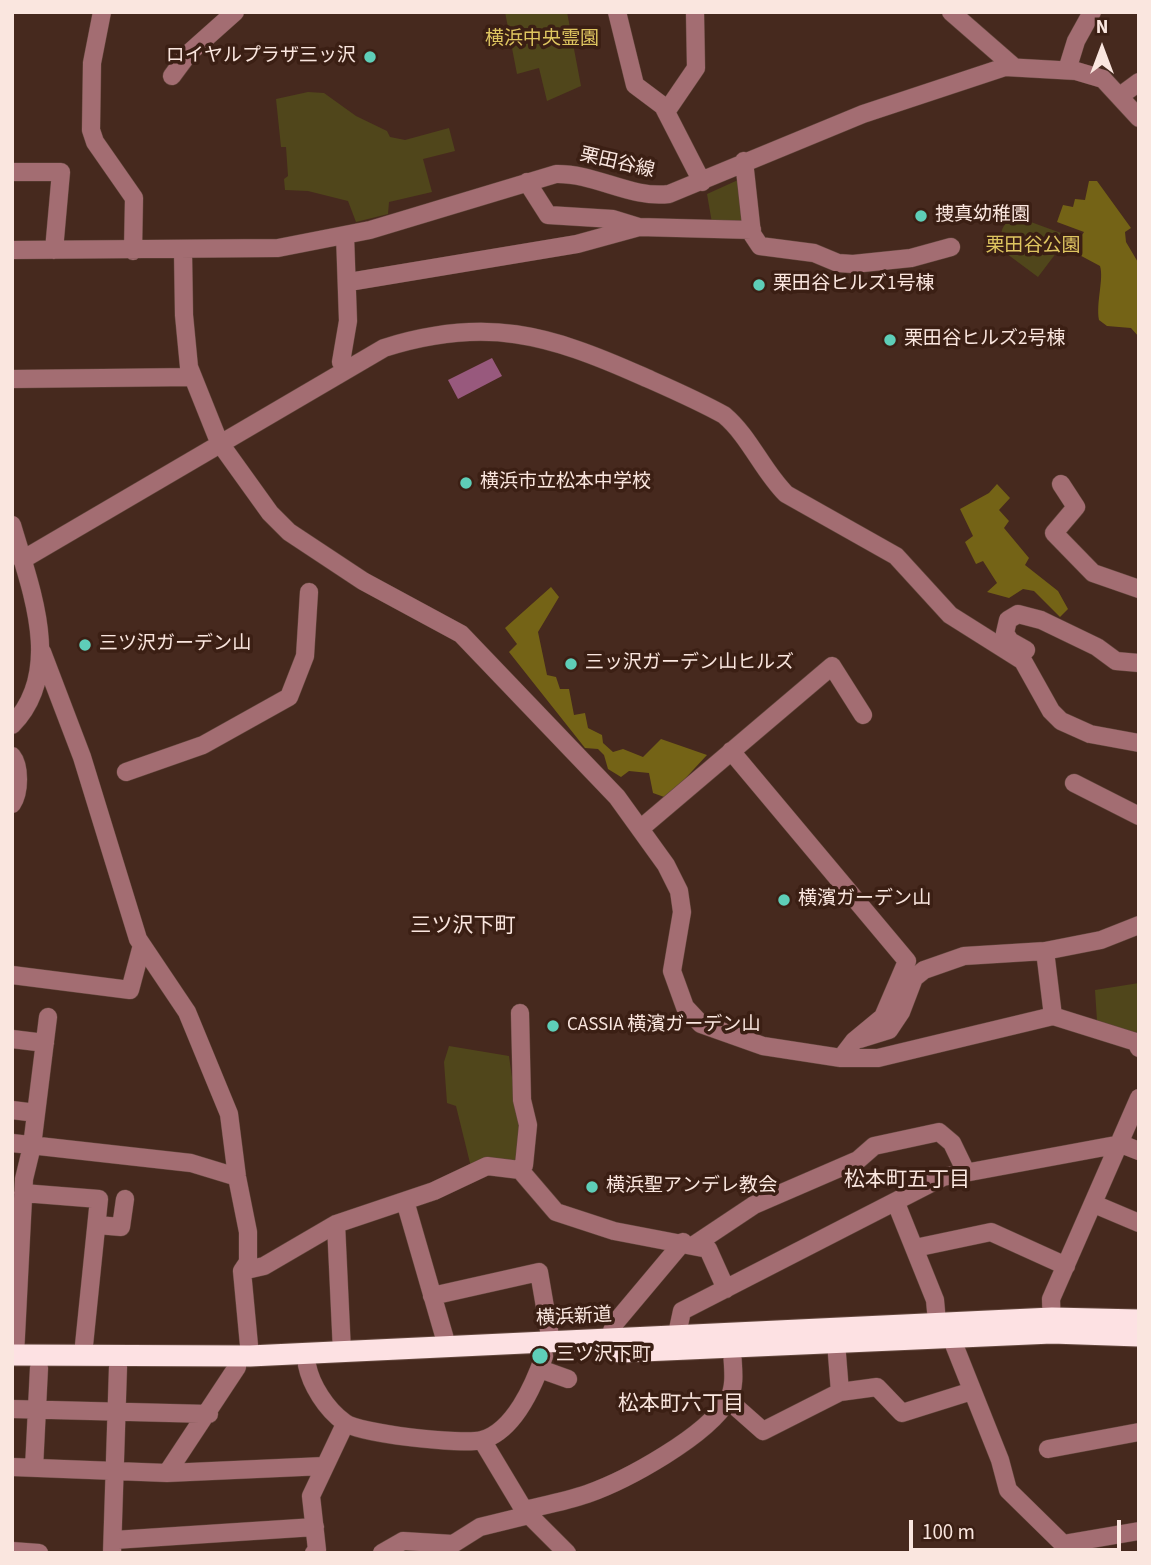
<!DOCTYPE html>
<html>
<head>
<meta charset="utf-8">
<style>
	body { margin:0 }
	#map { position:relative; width:1151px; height:1565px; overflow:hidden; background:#46291e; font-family:"Source Sans 3",sans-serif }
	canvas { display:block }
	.frame { position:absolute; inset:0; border:14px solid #fae6df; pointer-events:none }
	.north { position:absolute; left:1067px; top:14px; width:70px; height:70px; -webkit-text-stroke:5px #3b1f14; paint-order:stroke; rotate:0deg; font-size:19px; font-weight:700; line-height:28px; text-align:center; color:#fae6df }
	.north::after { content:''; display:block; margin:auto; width:24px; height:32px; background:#fae6df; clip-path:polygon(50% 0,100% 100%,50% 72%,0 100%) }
	.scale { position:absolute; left:909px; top:1520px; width:212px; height:32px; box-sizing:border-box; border:4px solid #fae6df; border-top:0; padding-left:9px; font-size:21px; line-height:24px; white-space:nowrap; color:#fae6df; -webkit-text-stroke:5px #3b1f14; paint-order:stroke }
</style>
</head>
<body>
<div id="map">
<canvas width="1151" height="1565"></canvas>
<div class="frame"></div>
<div class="north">N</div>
<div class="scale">100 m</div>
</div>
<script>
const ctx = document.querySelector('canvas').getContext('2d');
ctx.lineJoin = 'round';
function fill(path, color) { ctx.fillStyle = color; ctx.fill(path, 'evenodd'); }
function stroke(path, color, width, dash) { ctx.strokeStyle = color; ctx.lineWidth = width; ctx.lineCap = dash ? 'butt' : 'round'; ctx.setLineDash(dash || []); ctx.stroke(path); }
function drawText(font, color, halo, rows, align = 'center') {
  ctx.font = font + ' "Source Sans 3","Noto Sans JP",sans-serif'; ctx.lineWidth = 7; ctx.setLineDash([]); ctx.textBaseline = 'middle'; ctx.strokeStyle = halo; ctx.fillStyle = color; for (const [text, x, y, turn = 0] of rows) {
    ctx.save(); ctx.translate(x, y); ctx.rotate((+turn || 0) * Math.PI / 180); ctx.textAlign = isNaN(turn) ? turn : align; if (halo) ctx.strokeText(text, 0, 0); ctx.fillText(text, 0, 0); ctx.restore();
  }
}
const green = new Path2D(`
	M505 12H567L581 86 547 101 539 68 517 74Z
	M308 92 324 93 356 116 387 131 390 137 405 140 449 128 455 151 423 159 432 192 389 202 388 214 356 222 348 201 308 191 285 190 284 179 288 176 286 147H281L276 99Z
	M738 180 743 220 739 223H712L707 194Z
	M1020 218 1069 236 1038 277 1003 251C999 233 1000 221 1020 218Z
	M1139 983 1138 1035 1097 1021 1095 990Z
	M449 1046 509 1056 519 1127V1163L471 1167 456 1106 447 1103 444 1062Z`);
const forest = new Path2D(`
	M1089 181H1097L1131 228 1125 232 1126 242 1139 264V337L1131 328 1107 326 1099 320C1096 302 1104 279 1100 266L1072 251 1084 232 1057 222 1063 205 1073 207 1075 199 1085 200Z
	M997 484 1010 498 999 510 1009 521 1004 528 1029 558 1025 565 1058 591 1068 609 1060 617 1034 591 1023 589 1009 598 987 592 997 583 983 561 976 564 965 542 973 536 960 509 989 493Z
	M551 587 559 597 538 632 547 675 556 677 560 689H569L574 715 585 713 588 728 602 735 603 743 613 752 623 749 643 757 661 739 707 755 667 798 653 793 649 773 629 771 621 777 608 769 604 755 598 749 585 748 509 652 517 644 505 628Z`);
const water = new Path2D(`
	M492 358 502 376 458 399 448 380Z`);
const minor = new Path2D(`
	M102 12 92 63 91 130 95 142 134 198 133 251
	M617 12 635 85 663 106 702 182
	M951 12 1014 67
	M1067 70 1076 41 1092 12
	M172 76 189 53 235 12
	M1120 96 1139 82
	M666 112 696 68 695 12
	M744 161 752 234 760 246 814 253 838 263 853 264 911 258 951 247
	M12 172H61L54 250
	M527 182 548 215 613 219 639 227
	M12 250 278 248 370 230 556 174C595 173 631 199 669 194L863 114 1005 67 1076 71 1103 79 1139 118
	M183 251 184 315 189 367 219 442 270 513 289 532 363 581 461 634 617 797 666 865 679 891 682 912 672 971 685 1007 701 1024 763 1046 841 1058H878L1053 1016 1136 1042 1139 1048
	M349 282 577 244 639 227 752 230
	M341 362 348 321 345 235
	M12 379 193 377
	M1061 484 1076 507 1054 533 1093 573 1139 589
	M12 525C30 587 65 671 12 725
	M22 560 384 348C485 316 548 334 642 376 669 388 697 400 724 415 750 437 762 470 786 494L896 556 950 615 1023 661 1051 711 1061 721 1090 734 1139 743
	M1026 650 1010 641 1005 633 1008 620 1018 614 1041 620 1097 647 1116 661 1139 663
	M42 652 82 757 138 939 187 1012 229 1114 237 1177 248 1232V1262L242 1271 250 1356
	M731 751 907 961 883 1017 854 1041 841 1058
	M12 756C20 766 20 792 12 804
	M126 772 203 745 289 697 305 656 309 592
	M1074 783 1139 816
	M640 829 832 666 863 715
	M1045 951 1053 1016
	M12 975 130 990 142 945
	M520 1013 522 1100 528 1125 524 1165 520 1170
	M12 1039 45 1043
	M860 1039 889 1030 901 1012 914 978 924 970 964 956 1045 951 1101 940 1139 925
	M12 1110 36 1113
	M12 1143 191 1163 237 1177
	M23 1193 99 1199 83 1355
	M405 1201 447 1346
	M896 1203 935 1300 937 1322
	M1094 1204 1139 1223
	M336 1224 342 1352
	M97 1225 121 1227 125 1199
	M694 1245 754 1205 858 1160 874 1146 939 1132 952 1143 966 1172
	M915 1248 991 1232 1066 1266
	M242 1271 264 1266 336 1224 434 1191 487 1166 520 1170 556 1212 614 1231 708 1249 726 1289
	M432 1296 539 1272 551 1342
	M1052 1329 1051 1299 1139 1098
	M951 1337 1000 1460 1008 1490 1063 1544 1139 1531
	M609 1339 615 1323 683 1242
	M836 1342 840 1392
	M679 1349 677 1334 682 1311 943 1177 1121 1144 1139 1151
	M15 1355 24 1179 32 1146 48 1017
	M307 1365C311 1385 326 1409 344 1422 358 1434 463 1445 482 1440 514 1431 534 1385 544 1356
	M540 1369 568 1379
	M728 1400 763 1431 840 1392 877 1387 902 1413 972 1391
	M12 1409 209 1414
	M482 1440 524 1510 567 1553
	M1048 1449 1139 1432
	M12 1467 167 1473 324 1466
	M34 1468 39 1368
	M167 1473 237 1367
	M524 1510C545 1505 567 1501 587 1494 627 1480 707 1436 728 1400 737 1385 732 1363 732 1347
	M114 1540 315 1527
	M12 1551 39 1553
	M112 1553 118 1367
	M314 1553 317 1550 311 1496 345 1424
	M382 1553 403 1541 453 1544 480 1527 529 1515`);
const highway = new Path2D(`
	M620 1352 1052 1333 1139 1336
	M12 1355 250 1356 1052 1318 1139 1320`);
const markers = [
	[370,57,7,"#5eceb8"],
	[921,216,7,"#5eceb8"],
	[759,285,7,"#5eceb8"],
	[890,340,7,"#5eceb8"],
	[466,483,7,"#5eceb8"],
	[85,645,7,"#5eceb8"],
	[571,664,7,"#5eceb8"],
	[784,900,7,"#5eceb8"],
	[553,1026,7,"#5eceb8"],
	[592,1187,7,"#5eceb8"],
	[540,1356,9,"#5eceb8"]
];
const parkNames = [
	["横浜中央霊園",542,40],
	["栗田谷公園",1033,247]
];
const poiNames = [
	["ロイヤルプラザ三ッ沢",356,57,"right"],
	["捜真幼稚園",935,216],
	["栗田谷ヒルズ1号棟",773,285],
	["栗田谷ヒルズ2号棟",904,340],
	["横浜市立松本中学校",480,483],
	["三ツ沢ガーデン山",99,645],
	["三ッ沢ガーデン山ヒルズ",585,664],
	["横濱ガーデン山",798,900],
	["CASSIA 横濱ガーデン山",567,1026],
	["横浜聖アンデレ教会",606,1187],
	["三ツ沢下町",556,1356]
];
const streetNames = [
	["栗田谷線",617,164,13],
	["横浜新道",574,1318,-3]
];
const neighbourhoodNames = [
	["三ツ沢下町",463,927],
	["松本町五丁目",907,1181],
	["松本町六丁目",681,1405]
];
fill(green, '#50461b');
fill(forest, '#746316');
fill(water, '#98597d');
stroke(minor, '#63473d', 19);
stroke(highway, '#63473d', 23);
stroke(minor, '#a36d72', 18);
stroke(highway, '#fde1e3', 21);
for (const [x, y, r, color] of markers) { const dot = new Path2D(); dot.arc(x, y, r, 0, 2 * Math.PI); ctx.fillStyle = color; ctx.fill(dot); stroke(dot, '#3b1f14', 2.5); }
drawText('19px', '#dec560', '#3b1f14', parkNames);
drawText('19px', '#fae6df', '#3b1f14', poiNames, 'left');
drawText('19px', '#fae6df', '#3b1f14', streetNames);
drawText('21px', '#fae6df', '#3b1f14', neighbourhoodNames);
</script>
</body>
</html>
